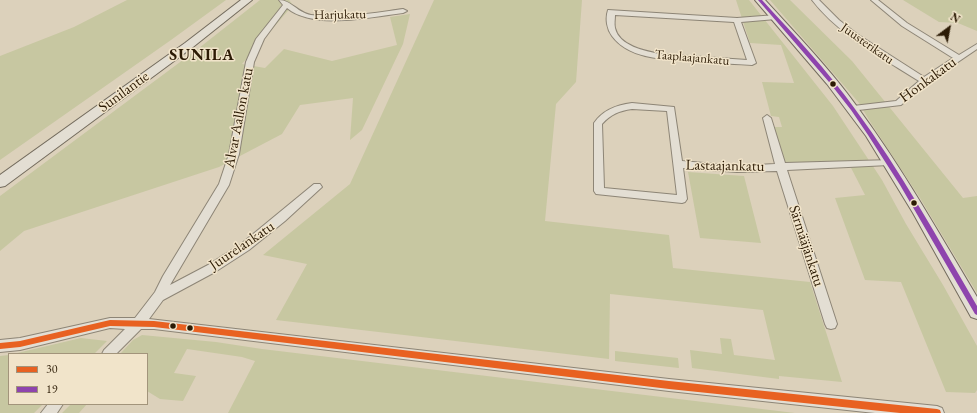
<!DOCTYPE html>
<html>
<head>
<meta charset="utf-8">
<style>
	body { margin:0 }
	#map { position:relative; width:977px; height:413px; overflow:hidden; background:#dcd1bb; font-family:"EB Garamond",serif }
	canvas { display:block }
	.legend { position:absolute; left:8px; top:353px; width:140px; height:52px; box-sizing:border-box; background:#f1e4ca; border:1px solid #a2947b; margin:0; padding:5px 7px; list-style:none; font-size:12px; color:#2c1b05 }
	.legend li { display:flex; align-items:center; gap:8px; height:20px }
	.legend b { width:20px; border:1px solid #a2947b }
	.north { position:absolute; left:929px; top:8px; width:40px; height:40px; -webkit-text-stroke:3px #f1e4ca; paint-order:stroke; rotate:32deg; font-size:11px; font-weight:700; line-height:16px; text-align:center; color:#2c1b05 }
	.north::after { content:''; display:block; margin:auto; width:14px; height:18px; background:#2c1b05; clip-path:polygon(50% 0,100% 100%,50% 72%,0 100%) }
</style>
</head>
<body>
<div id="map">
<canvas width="977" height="413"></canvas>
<ul class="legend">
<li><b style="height:5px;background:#e86121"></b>30</li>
<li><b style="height:5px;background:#8e44ad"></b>19</li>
</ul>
<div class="north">N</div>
</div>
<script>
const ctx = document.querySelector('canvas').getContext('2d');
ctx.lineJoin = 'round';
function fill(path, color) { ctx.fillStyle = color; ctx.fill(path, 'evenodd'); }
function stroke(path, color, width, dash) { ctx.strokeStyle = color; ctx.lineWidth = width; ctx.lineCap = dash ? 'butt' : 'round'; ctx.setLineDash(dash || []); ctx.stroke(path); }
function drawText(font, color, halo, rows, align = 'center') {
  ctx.font = font + ' "EB Garamond",serif'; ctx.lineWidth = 3; ctx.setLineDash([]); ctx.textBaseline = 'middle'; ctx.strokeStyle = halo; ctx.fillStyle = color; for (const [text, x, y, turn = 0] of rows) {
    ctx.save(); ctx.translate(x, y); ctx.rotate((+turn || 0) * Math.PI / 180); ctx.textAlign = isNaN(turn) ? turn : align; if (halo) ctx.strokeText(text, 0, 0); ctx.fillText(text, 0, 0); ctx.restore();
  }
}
const green = new Path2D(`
	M127 0H226L171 40 0 160V56L74 27Z
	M260 0H289L293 5 242 64 265 68 284 49 332 61 397 45 390 17 410 14 403 44 362 130 350 140 353 98 300 105 282 134 219 167 24 231 0 251V196L199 48Z
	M434 0H582L576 82 556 104 545 221 669 235 673 268 810 282 842 382 779 376V379L692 368 690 350 722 354 720 338 731 339 734 355 775 360 763 310 610 294 609 359 276 320 307 264 263 255 350 184Z
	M736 0H749L833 106 882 180 906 224 943 285 977 346V390L975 393 946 392 901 282 865 280 835 198 865 195 848 162 784 164 774 127H782L779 117 771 116 762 82 794 83 781 45 750 43Z
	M770 0H790L852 61 963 198 977 196V293L920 198 869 120 859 103Z
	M903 0H977V31L958 23 939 22Z
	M688 172 744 176 761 243 700 238Z
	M142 335 216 342 262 349 795 413H228L255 361 242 357 187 349 174 373 196 376 183 401 160 399 147 391V354H120L133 340Z
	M81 338 107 341 94 354H13Z
	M615 351 678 358 679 368 615 361Z
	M9 355V404H43L34 413H0V356Z
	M71 404H87L79 413H62Z`);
const street = new Path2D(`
	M279 0C291 0 298 13 311 15 341 19 373 13 403 9L407 11 403 13C372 17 313 30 287 8L264 39 254 62 239 154 229 185 170 285 208 265 241 244 314 184H320L322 187 285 221 249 250 215 272 163 300 149 319 669 379 937 406 942 408 944 413H875L669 391 154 329H141L116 354H102L104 350 125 329 110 328 20 350 0 352V340L20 338 110 318H135L155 292 163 276 219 184 229 154 246 62 256 39 283 5Z
	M812 0H819L839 20 857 34 924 77 953 58 902 26 871 0H878L907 23 959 55 977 44V49L927 83 901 105 850 111 849 109 853 106 896 101 919 81C881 57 839 35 812 0Z
	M608 10 737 18 776 15 780 17 776 19 741 22 756 63 752 65C735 64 717 63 700 61 672 59 631 62 612 36 607 29 605 19 608 10ZM615 15 734 22 747 60 660 54C645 51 619 46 615 28 614 24 615 19 615 15Z
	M632 103 674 107 682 161 737 166 775 164 763 118 767 115 771 118 785 163 892 160 894 162 889 165 787 170 837 324 835 328 831 329 827 328 825 324 777 171 737 172 683 168 687 199 685 202 682 203 596 194 594 191V123C603 110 616 105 632 103ZM632 109 667 111 677 195 604 188 602 124C611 114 619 111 632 109Z
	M48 404H63L57 413H41Z`);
const secondary = new Path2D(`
	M241 0H252L193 47 5 186 0 187V175L185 43Z
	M755 0H765C797 35 830 69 858 108 902 168 939 233 977 297V319L971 317 913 213 866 136 827 84Z`);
const bus1 = new Path2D(`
	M110 320 154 321 669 381 937 409 940 410 941 413H900L669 389 154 327 110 326 20 347 0 349V343L20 341Z`);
const bus2 = new Path2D(`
	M758 0H762C794 35 827 70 855 109 901 171 938 239 977 306V315L975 314 900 185 868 135 851 110 829 82Z`);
const markers = [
	[833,84,3.5,"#2c1b05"],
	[914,203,3.5,"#2c1b05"],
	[173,326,3.5,"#2c1b05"],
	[190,328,3.5,"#2c1b05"]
];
const farStreetnames = [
	["Harjukatu",340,15,-1],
	["Juusterikatu",867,44,35],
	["Taaplaajankatu",692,58,5]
];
const streetNames = [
	["Honkakatu",928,80,-36],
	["Sunilantie",124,92,-36],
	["Alvar Aallon katu",239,118,-79],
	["Lastaajankatu",725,166,1],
	["Juurelankatu",242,246,-34],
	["Särmääjänkatu",806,246,72]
];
const farDistrictnames = [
	["SUNILA",202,56]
];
fill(green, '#c7c7a1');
stroke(street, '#8d8576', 2);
stroke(secondary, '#746c5e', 2);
fill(street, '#e3ded3');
fill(secondary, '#e3ded3');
fill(bus1, '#e86121');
fill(bus2, '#8e44ad');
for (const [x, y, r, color] of markers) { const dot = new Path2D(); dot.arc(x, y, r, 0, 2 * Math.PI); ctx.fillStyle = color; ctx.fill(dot); stroke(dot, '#f1e4ca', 1.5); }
drawText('13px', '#2c1b05', '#f1e4ca', farStreetnames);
drawText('15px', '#2c1b05', '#f1e4ca', streetNames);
ctx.letterSpacing = '1px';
drawText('bold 16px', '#2c1b05', '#f1e4ca', farDistrictnames);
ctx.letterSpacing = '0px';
</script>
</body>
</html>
